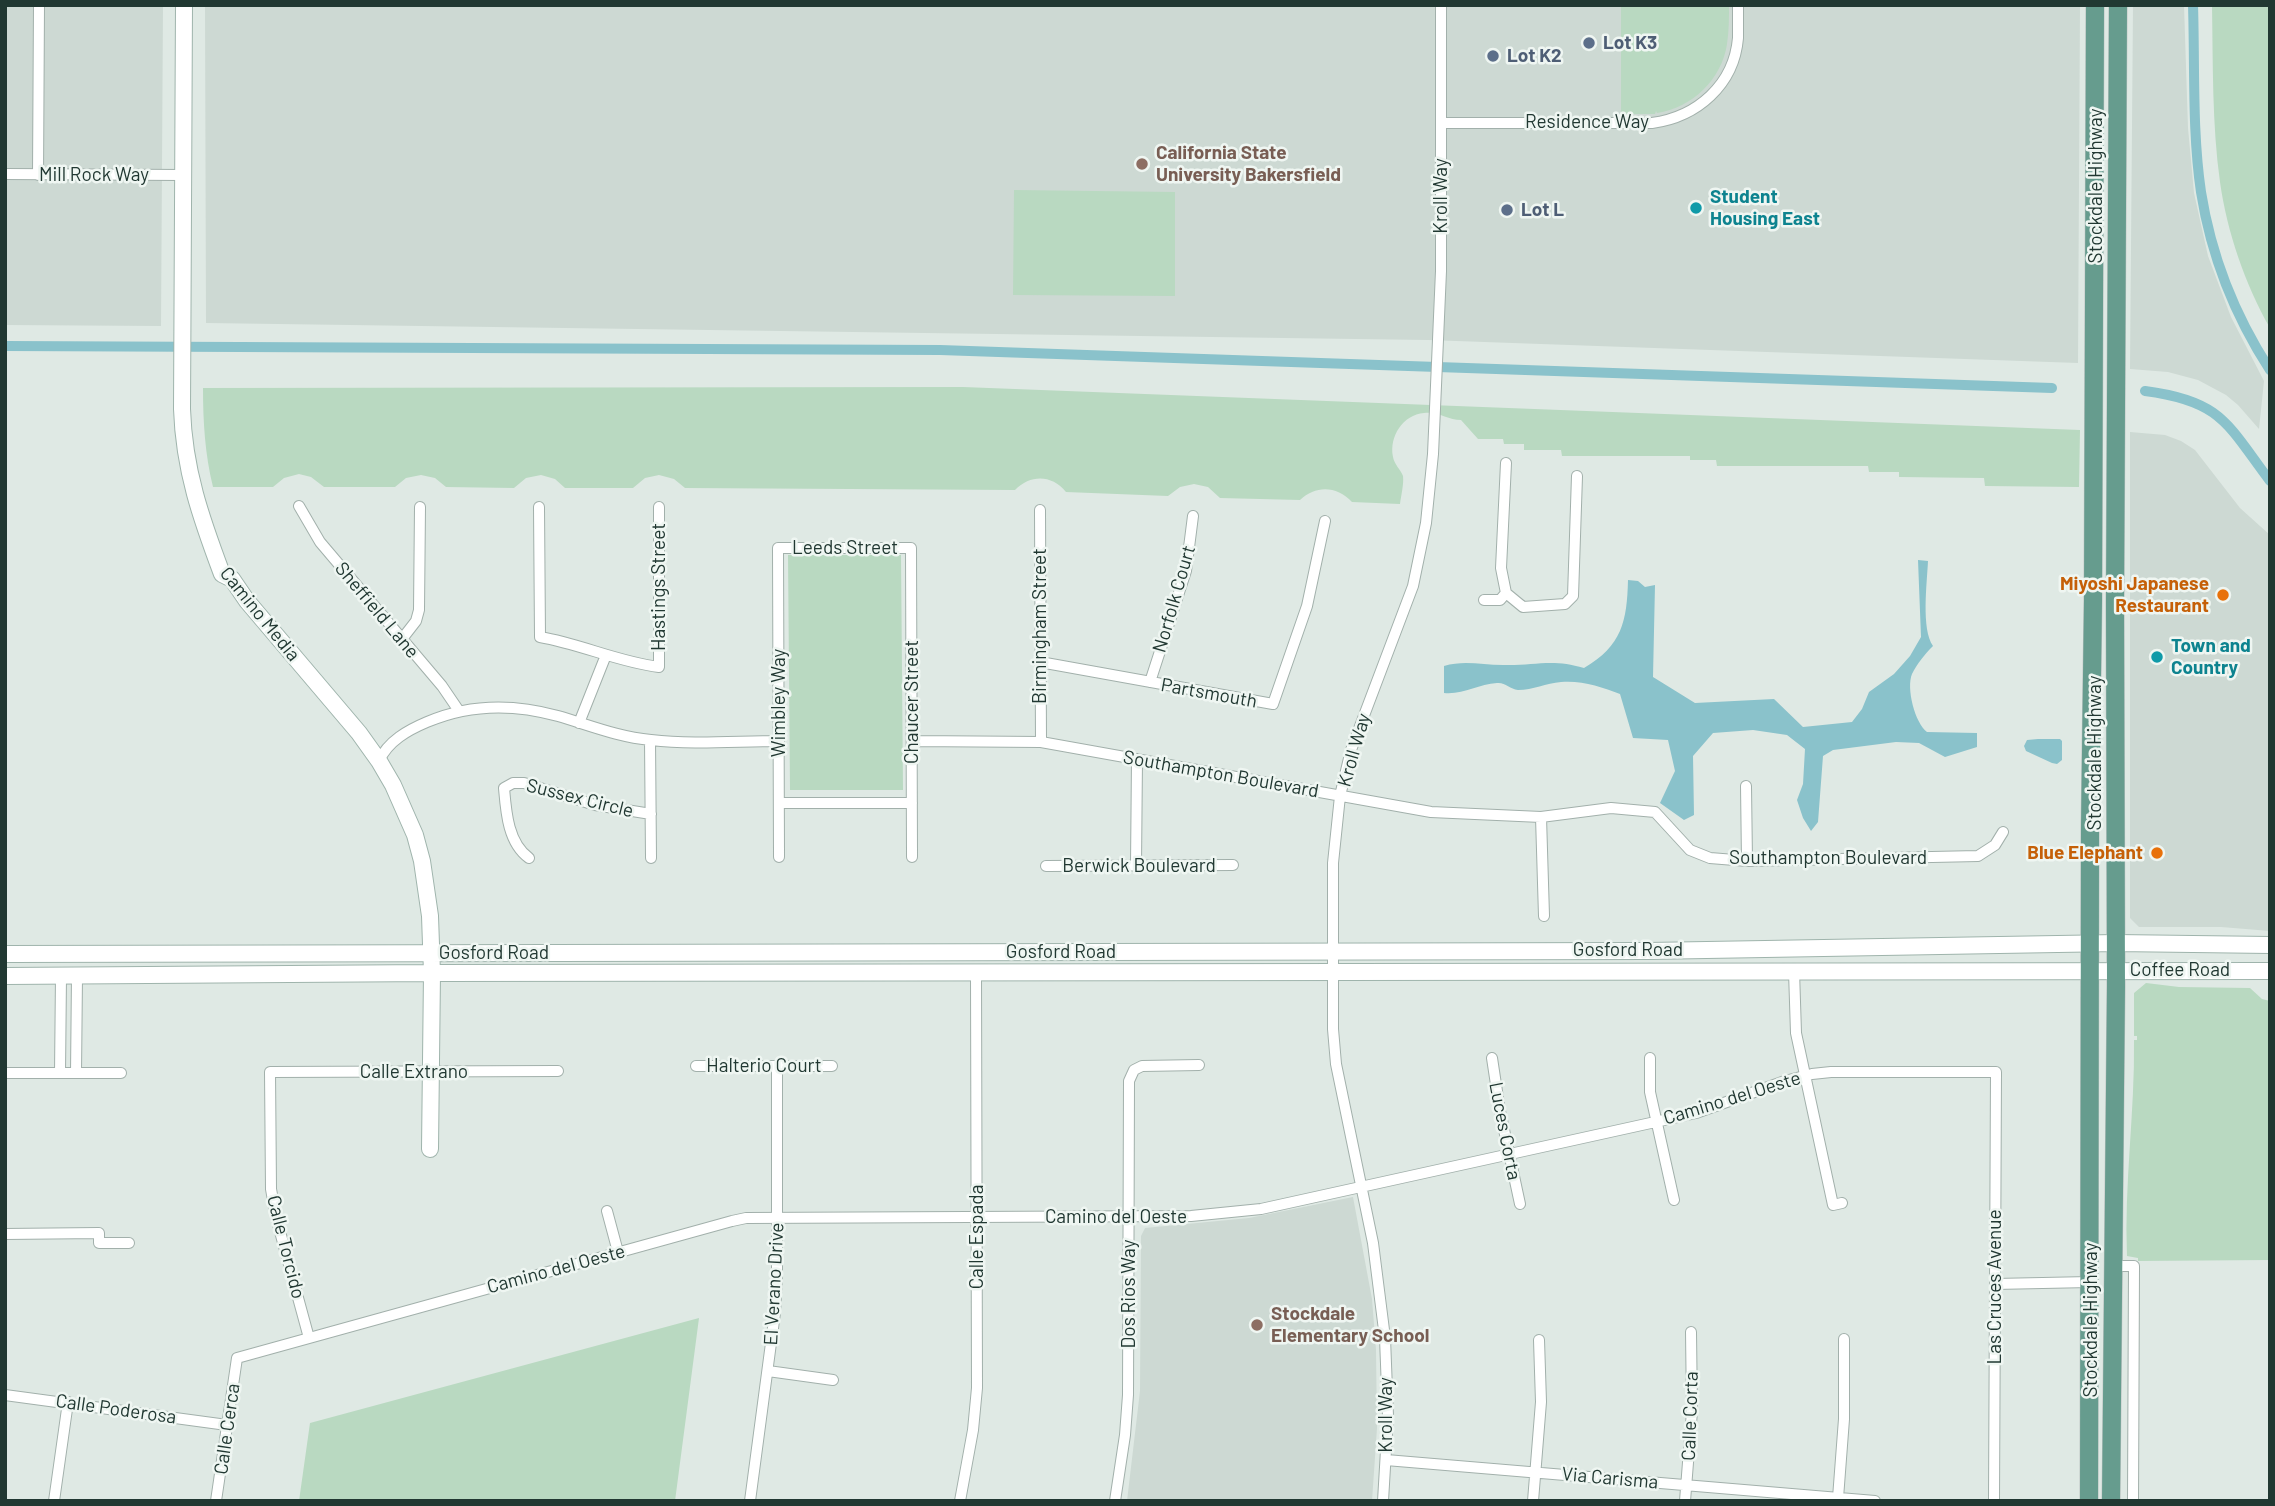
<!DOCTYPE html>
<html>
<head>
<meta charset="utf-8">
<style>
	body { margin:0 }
	#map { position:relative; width:2275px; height:1506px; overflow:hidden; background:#dfe9e4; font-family:Barlow,sans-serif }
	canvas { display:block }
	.frame { position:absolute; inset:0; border:7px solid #213832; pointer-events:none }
</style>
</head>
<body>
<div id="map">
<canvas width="2275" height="1506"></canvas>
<div class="frame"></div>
</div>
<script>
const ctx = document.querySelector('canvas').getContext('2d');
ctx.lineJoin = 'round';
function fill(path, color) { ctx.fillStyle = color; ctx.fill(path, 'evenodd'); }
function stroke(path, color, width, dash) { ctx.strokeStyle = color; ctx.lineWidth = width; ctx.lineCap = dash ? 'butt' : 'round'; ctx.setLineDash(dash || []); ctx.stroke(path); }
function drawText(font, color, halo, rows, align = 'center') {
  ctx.font = font + ' Barlow,sans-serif'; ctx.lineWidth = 5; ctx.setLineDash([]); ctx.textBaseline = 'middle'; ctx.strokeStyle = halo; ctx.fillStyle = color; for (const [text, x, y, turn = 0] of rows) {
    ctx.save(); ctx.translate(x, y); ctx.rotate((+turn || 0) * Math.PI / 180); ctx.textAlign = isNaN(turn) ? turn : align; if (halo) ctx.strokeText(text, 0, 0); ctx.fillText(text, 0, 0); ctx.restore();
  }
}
const built = new Path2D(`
	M5 5H163L161 326 5 325Z
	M205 5H2080L2078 363 1428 340 206 323Z
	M2133 5H2184L2188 128 2194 193 2208 256 2231 317 2264 381 2259 429 2238 405 2226 395 2198 380 2168 372 2130 369Z
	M2130 432 2165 435 2181 441 2195 450 2240 508 2270 535V931L2221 927H2139L2130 918Z
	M1353 1197 1372 1299 1376 1350 1377 1428 1372 1501H1127L1140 1391 1141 1236 1145 1228 1249 1218Z`);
const green = new Path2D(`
	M1621 5H1729C1729 18 1729 31 1727 44 1722 79 1692 108 1657 113L1656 111 1655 114H1621Z
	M2212 5H2270V328C2245 284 2227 232 2220 182 2212 124 2213 64 2212 5Z
	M1014 190 1175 192V296L1013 295Z
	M963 387 2080 430 2079 487 1985 486 1984 478 1899 477V472H1869L1868 466H1717L1716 460H1690V456H1562L1561 450H1524V444H1504L1503 439H1478L1461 420C1448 420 1438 411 1424 413 1403 415 1389 436 1393 457 1394 464 1401 470 1403 476 1404 484 1401 496 1400 504L1352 502C1337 486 1316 485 1300 500L1220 498 1208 487 1194 484 1180 487 1168 496 1066 492C1052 475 1031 474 1015 490L685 488 674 479 659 475 645 478 633 488H565L555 479 541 475 526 478 514 488 446 487 435 478 421 475 406 478 395 487H324L311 477 299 474 284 478 273 487H213C205 454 203 422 203 388Z
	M788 555H901L903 790H790Z
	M2146 983 2179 987 2250 988 2262 999 2270 1001V1260L2138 1261V1258L2127 1256C2124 1184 2135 1112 2134 1040H2137V1036H2134V993Z
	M699 1318 675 1501H299L310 1423Z`);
const water = new Path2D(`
	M1918 560 1928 561C1927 583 1921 629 1933 646 1925 654 1917 664 1912 674 1906 688 1915 723 1927 732L1977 733V747L1945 757 1919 743 1896 742 1833 750 1823 756 1818 822 1811 831 1803 818 1797 800 1803 784 1805 749 1787 735 1753 730 1713 733 1693 756 1694 815 1684 820 1660 803 1675 771 1668 740 1633 738 1620 694C1602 687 1581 680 1561 682 1546 683 1533 690 1518 690 1510 689 1505 682 1497 683 1478 684 1463 695 1444 693V666C1464 660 1482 665 1503 665 1534 666 1552 658 1584 668 1622 646 1627 621 1628 580L1638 581 1645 587 1655 585 1653 677 1695 703 1774 699 1803 727 1852 722 1862 709 1869 692 1894 674 1910 656 1921 637Z
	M2038 739H2060L2062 741V760L2057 764 2052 763 2026 751 2024 746 2027 740Z`);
const canal = new Path2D(`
	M2193 5C2195 67 2192 131 2201 192 2211 255 2235 316 2270 370
	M5 346 940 350 2052 388
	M2145 391C2222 401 2227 424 2270 481`);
const street = new Path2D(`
	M1441 123H1652C1697 117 1734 85 1738 38 1738 27 1738 16 1738 5
	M5 174 183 175
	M38 175 39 5
	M1506 463 1501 568 1506 593 1523 607 1565 604 1573 596 1577 476
	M299 506 320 542 442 686 459 711
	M539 507 540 637C581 644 618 662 659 667V507
	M1040 510 1041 742
	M1484 600H1500L1506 593
	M402 639 416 621 419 610 420 507
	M1040 662 1273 704 1307 606 1325 521
	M1150 682 1186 571 1193 516
	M579 723 606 655
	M650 740 651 858
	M912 741 1041 742 1431 812 1541 817 1611 808 1655 812 1690 850 1710 858 1747 861 1978 856 1995 845 2003 832
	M379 761C388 741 408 730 427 722 469 704 515 704 558 716 589 725 618 737 651 740 693 745 737 741 779 741
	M1746 786 1747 861
	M779 803H912
	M1541 817 1544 916
	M779 857 778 548H911L912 857
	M529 858C508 843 506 812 504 788L513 783H524L595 805 651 814
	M1136 865 1137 759
	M1046 866 1233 865
	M1794 971 1796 1033 1833 1205 1842 1203
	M1492 1058 1500 1111 1520 1204
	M1650 1058V1092L1674 1200
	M696 1066H832
	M5 1073H121
	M60 1073 61 976
	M76 1073 77 976
	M607 1211 618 1252
	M5 1234 99 1233V1243H129
	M2112 1266H2134L2133 1501
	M1995 1284 2090 1282
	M309 1338 276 1217 271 1189 270 1072 558 1071
	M768 1371 833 1380
	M5 1395 227 1425
	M1386 1460 1875 1501
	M1838 1498 1844 1419V1339
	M54 1501 68 1402
	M216 1501 237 1358 732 1221 746 1218 1191 1216 1261 1209 1696 1113 1785 1081 1812 1074 1831 1072H1996L1994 1501
	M750 1501 775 1313 777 1277V1066
	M960 1501 973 1430 977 1388 976 973
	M1115 1501 1125 1435 1128 1395 1129 1081 1134 1070 1142 1066 1199 1065
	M1383 1501 1388 1416 1385 1338 1373 1243 1336 1064 1333 1029V863L1340 796 1351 750 1413 586 1426 523 1433 454 1441 271V5
	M1533 1501 1541 1402 1539 1340
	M1685 1501 1692 1411 1691 1332`);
const secondary = new Path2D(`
	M184 5 182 409C184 470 201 518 222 574L232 579 247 601 359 733 379 761 393 785 415 835 422 861 430 916 432 973 430 1149
	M5 954 1648 951 2116 943 2270 945
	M5 976 432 973 2270 971`);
const primary = new Path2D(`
	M2089 1501 2090 828 2093 600 2095 5
	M2111 1501 2116 986 2115 601 2118 5`);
const markers = [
	[1589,43,7,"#5c6f8a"],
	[1493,56,7,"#5c6f8a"],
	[1142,164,7,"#8d6e63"],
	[1696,208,7,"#0f9aa8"],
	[1507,210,7,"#5c6f8a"],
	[2223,595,7,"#e8710a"],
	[2157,657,7,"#0f9aa8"],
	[2157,853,7,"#e8710a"],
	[1257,1325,7,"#8d6e63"]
];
const serviceNames = [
	["Lot K3",1603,43],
	["Lot K2",1507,56],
	["Lot L",1521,210]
];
const streetNames = [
	["Residence Way",1587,122],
	["Mill Rock Way",94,175],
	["Stockdale Highway",2096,186,-90],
	["Kroll Way",1441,196,-90],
	["Leeds Street",845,548],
	["Hastings Street",659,587,-90],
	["Norfolk Court",1174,599,-74],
	["Sheffield Lane",377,610,50],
	["Camino Media",260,614,51],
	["Birmingham Street",1040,626,-90],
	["Partsmouth",1209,693,10],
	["Chaucer Street",912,702,-90],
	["Wimbley Way",779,703,-90],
	["Kroll Way",1354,750,-74],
	["Stockdale Highway",2095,753,-90],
	["Southampton Boulevard",1221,774,10],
	["Sussex Circle",580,798,14],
	["Southampton Boulevard",1828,858],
	["Berwick Boulevard",1139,866],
	["Gosford Road",1628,950],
	["Gosford Road",1061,952],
	["Gosford Road",494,953],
	["Coffee Road",2180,970],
	["Halterio Court",764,1066],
	["Calle Extrano",414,1072],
	["Camino del Oeste",1732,1098,-17],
	["Luces Corta",1505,1131,79],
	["Camino del Oeste",1116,1217],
	["Calle Espada",977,1237,-90],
	["Calle Torcido",286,1247,76],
	["Camino del Oeste",556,1269,-15],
	["El Verano Drive",774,1284,-87],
	["Las Cruces Avenue",1995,1287,-90],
	["Dos Rios Way",1129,1294,-90],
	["Stockdale Highway",2091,1320,-90],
	["Calle Poderosa",116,1409,8],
	["Kroll Way",1386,1415,-90],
	["Calle Corta",1690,1416,-88],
	["Calle Cerca",227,1429,-82],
	["Via Carisma",1610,1478,5]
];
const educationNames = [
	["California State",1156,153],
	["University Bakersfield",1156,175],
	["Stockdale",1271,1314],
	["Elementary School",1271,1336]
];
const cultureNames = [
	["Student",1710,197],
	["Housing East",1710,219],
	["Town and",2171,646],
	["Country",2171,668]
];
const foodNames = [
	["Miyoshi Japanese",2209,584],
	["Restaurant",2209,606],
	["Blue Elephant",2143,853]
];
fill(built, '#cdd9d3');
fill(green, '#b9d9c1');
fill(water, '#8ac2cb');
stroke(canal, '#8ac2cb', 10);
stroke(street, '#a2b0ab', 12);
stroke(secondary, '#9fb4ac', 18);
stroke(primary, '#bcc3c2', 19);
stroke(street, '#fff', 10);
stroke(secondary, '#fff', 16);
stroke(primary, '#669c8e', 18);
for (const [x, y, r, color] of markers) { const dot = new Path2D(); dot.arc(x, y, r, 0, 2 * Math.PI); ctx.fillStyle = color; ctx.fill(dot); stroke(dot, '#eff6f2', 2.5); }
drawText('bold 19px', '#4e5e75', '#eff6f2', serviceNames, 'left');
drawText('19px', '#213832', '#eff6f2', streetNames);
drawText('bold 19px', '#785e54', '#eff6f2', educationNames, 'left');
drawText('bold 19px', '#0d838f', '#eff6f2', cultureNames, 'left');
drawText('bold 19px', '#c56008', '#eff6f2', foodNames, 'right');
</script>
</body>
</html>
